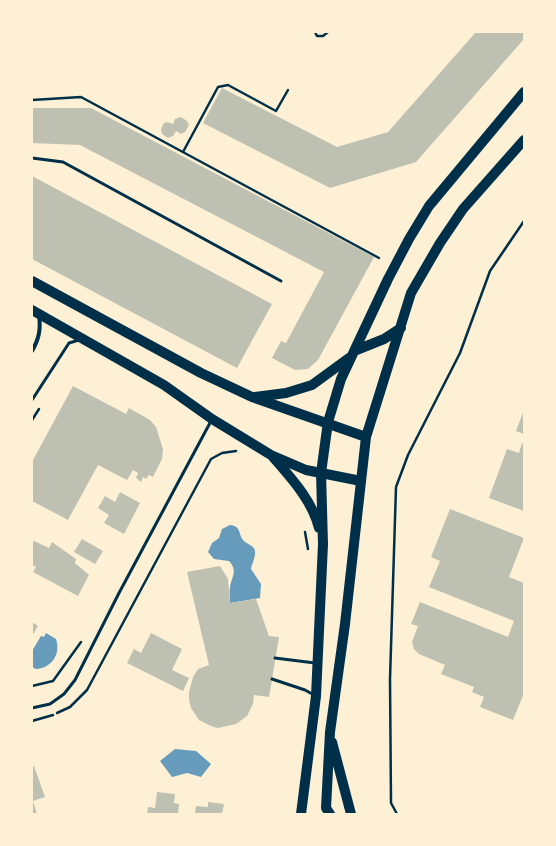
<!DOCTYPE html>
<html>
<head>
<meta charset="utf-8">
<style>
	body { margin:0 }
	#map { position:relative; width:556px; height:846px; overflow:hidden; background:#fdf0d5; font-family:Jost,sans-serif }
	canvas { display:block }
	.frame { position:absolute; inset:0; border:33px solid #fdf0d5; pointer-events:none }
</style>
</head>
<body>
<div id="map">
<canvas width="556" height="846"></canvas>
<div class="frame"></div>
</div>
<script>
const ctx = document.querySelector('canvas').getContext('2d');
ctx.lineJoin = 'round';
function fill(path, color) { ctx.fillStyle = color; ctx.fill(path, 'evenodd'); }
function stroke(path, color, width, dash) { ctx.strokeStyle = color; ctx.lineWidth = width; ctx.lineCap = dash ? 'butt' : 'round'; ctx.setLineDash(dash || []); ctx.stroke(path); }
const water = new Path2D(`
	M230 525C241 526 238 533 243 540 247 545 256 545 255 553 255 558 252 564 251 569L261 584 260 598 230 603C230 598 229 592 230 587 232 576 238 571 229 561L214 559 208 552 212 543 219 538 222 529Z
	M46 633 56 639C61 654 52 668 36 669L32 667V651L41 636 44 637Z
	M175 749 196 751 211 764 201 777 187 773 172 777 160 761Z`);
const building = new Path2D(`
	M476 32H524V39L416 162 330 188 203 123 222 88 337 147 388 132Z
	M32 108H91L374 257 318 360 308 369 295 370 272 358 281 341 286 343 324 272 80 145 32 143Z
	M181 117 187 121 189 125 185 132 181 134 176 131 173 136 168 138 162 134 161 129 164 123 168 122 173 124 175 119Z
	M32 176 272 304 237 368 32 259Z
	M73 386 126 414 129 408 150 420 156 427 163 449 162 459 153 477 149 475 146 479 143 477 141 482 136 478 138 473 133 470 127 480 98 465 68 520 32 501V462Z
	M524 410V434L516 431Z
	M522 443 524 444V511L489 498 507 449 519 453Z
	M120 492 140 503 124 534 104 523 109 515 98 508 105 496 115 502Z
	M450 509 524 538 509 577 524 583V693L513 720 480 707 484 697 472 692 474 687 441 674 445 665 419 654 414 649 412 642 418 626 411 624 420 602 508 637 514 621 429 587 440 561 431 557Z
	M82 539 103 551 95 564 74 552Z
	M32 540 49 548 52 542 76 559 75 563 89 575 78 596 33 572 36 567 32 565Z
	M220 566 228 579 230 603 256 599 269 636 279 637 269 697 254 695 253 704 247 716 236 724 218 728 211 726 199 720 191 708 189 700V692L193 677 198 669 209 665 187 572Z
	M32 622 38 626 32 636Z
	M151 633 182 649 172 670 189 678 183 691 127 663 134 649 141 653Z
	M34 766 45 797 33 801 37 814H32V767Z
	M157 792 175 794 174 803 179 804 178 814H147L148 807 155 808Z
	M208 802 224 804 222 814H195L196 806 208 807Z`);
const path = new Path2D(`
	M315 32 317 36H323L328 32
	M32 100 81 97 379 258
	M183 152 218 87 228 85 276 111 288 90
	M32 420 39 409
	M305 532 308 549
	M32 686 53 681 81 642
	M57 713 70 707 87 690 211 459 222 453 236 451
	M32 721 53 715
	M397 814 391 803 390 679 396 487 408 455 460 353 490 271 524 221`);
const service = new Path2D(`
	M32 158 63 162 281 281
	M32 400 69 343 79 340
	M275 658 315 663
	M272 679 305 690 314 695
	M32 708 50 704 64 694 75 680 119 593 211 421`);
const minor = new Path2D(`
	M32 351C39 339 41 329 39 315`);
const primary = new Path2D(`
	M32 281 201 373 252 397 366 437
	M32 310 164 385 212 419 271 455 306 470 361 481
	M354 351 384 339 401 328
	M255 397 286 393 312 385 349 358
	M273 457C291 478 312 500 319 528
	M332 742 351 814
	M301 814 316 696 323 544 321 473 328 422 341 379 388 279 409 239 429 206 524 92
	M330 814 326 808 330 732 345 624 366 437 411 293 440 243 463 209 524 140`);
fill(water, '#669bbc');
fill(building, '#bec0b2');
stroke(path, '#003049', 2.5);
stroke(service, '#003049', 3);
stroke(minor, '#003049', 4);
stroke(primary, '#003049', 10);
</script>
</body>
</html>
